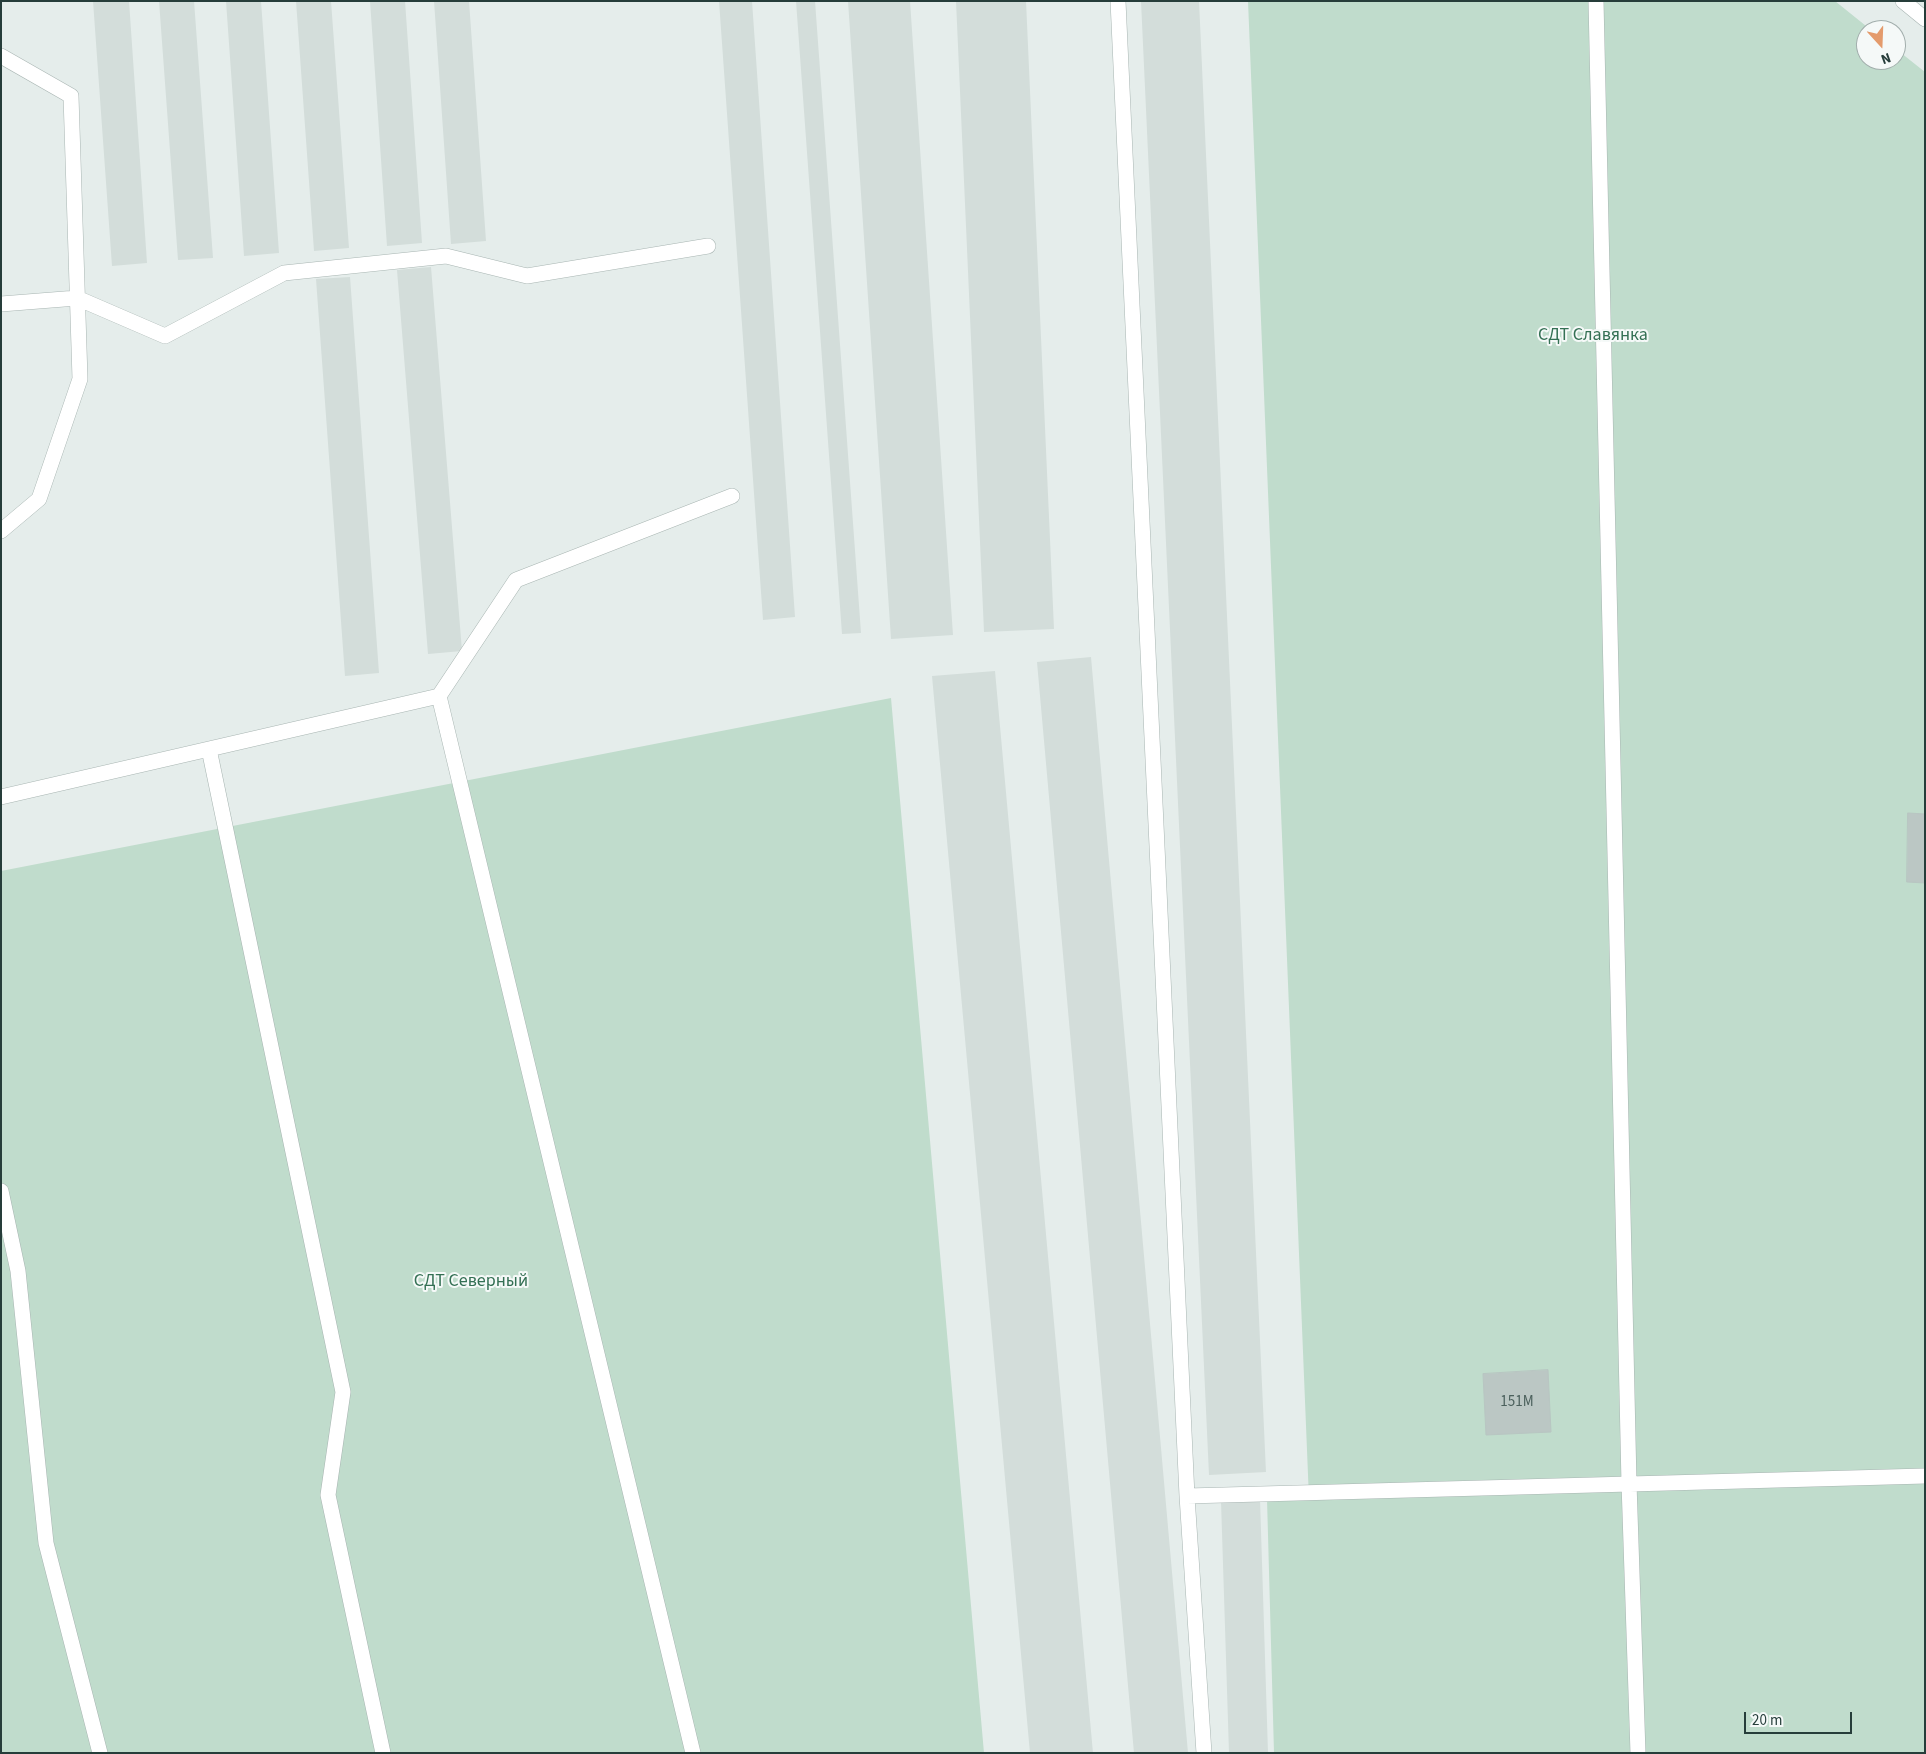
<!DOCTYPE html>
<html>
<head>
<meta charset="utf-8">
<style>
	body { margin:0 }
	#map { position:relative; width:1926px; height:1754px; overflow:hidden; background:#e5edeb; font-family:"Source Sans 3",sans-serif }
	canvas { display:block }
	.frame { position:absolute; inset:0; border:2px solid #263d3a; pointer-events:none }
	.north { position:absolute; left:1856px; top:20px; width:50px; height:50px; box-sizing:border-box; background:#f5f9f8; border:1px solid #a2aeac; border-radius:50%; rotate:160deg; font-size:14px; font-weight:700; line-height:20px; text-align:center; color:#263d3a }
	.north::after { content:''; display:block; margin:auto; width:18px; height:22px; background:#e49b6c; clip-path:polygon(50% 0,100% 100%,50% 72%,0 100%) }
	.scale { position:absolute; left:1744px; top:1712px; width:108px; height:22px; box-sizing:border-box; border:2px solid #263d3a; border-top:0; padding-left:6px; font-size:15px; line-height:18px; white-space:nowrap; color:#263d3a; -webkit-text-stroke:4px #f5f9f8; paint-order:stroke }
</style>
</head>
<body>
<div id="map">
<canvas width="1926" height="1754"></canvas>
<div class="frame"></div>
<div class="north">N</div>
<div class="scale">20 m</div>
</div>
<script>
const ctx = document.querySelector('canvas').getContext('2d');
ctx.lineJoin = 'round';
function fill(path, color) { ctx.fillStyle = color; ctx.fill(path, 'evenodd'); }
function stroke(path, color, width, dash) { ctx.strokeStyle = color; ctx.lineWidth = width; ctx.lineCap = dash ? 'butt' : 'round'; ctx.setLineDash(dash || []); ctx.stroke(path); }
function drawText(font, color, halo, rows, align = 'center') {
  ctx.font = font + ' "Source Sans 3",sans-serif'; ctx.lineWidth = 4; ctx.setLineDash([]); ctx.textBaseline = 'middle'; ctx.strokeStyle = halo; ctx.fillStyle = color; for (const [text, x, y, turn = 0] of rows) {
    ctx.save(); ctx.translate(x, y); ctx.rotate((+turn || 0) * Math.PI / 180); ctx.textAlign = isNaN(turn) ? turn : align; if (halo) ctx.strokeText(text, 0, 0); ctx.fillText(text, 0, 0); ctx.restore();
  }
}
const built = new Path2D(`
	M93 1H129L147 263 112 266Z
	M159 1H194L213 258 178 260Z
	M226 1H261L279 253 244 256Z
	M296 1H331L349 248 314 251Z
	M370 1H405L422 243 387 246Z
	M434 1H469L486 241 451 244Z
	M719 1H752L795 617 763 620Z
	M796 1H815L861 633 842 634Z
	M848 1H910L953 635 891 639Z
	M956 1H1026L1054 629 984 632Z
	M1141 1H1199L1266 1472 1209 1475Z
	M431 267 462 651 428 654 397 270Z
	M350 277 379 673 345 676 316 279Z
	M1091 657 1188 1753H1134L1037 662Z
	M995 671 1093 1753H1030L932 676Z
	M1260 1499 1268 1753H1229L1221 1501Z`);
const green = new Path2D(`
	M1248 1H1835L1871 30H1866V60H1896V49L1925 72V1753H1274L1267 1499H1309Z
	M891 698 984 1753H1V871Z`);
const building = new Path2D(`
	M1908 813 1925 814V883L1907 882Z
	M1548 1370 1551 1432 1486 1435 1483 1374Z`);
const minor = new Path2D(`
	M1118 1 1187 1496 1204 1753
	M1596 1 1629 1483 1638 1753
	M1903 1 1925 19
	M1 56 71 96 80 379 39 499 1 531
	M1 304 77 298 165 336 284 273 446 256 527 276 708 246
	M439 696 693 1753
	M209 749 343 1392 328 1495 383 1753
	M1 797 439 696 516 580 732 496
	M1 1191 18 1271 46 1543 100 1753
	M1187 1496 1925 1476`);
const numberNames = [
	["151М",1517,1403]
];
const parkNames = [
	["СДТ Славянка",1593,336],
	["СДТ Северный",471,1282]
];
fill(built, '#d3ddda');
fill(green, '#c0dccc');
fill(building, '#bbc7c4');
stroke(building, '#b8c6c2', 1);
stroke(minor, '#a8b5b2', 16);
stroke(minor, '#fff', 15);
drawText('15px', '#4b605c', null, numberNames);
drawText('18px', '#347054', '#f5f9f8', parkNames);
</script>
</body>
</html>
